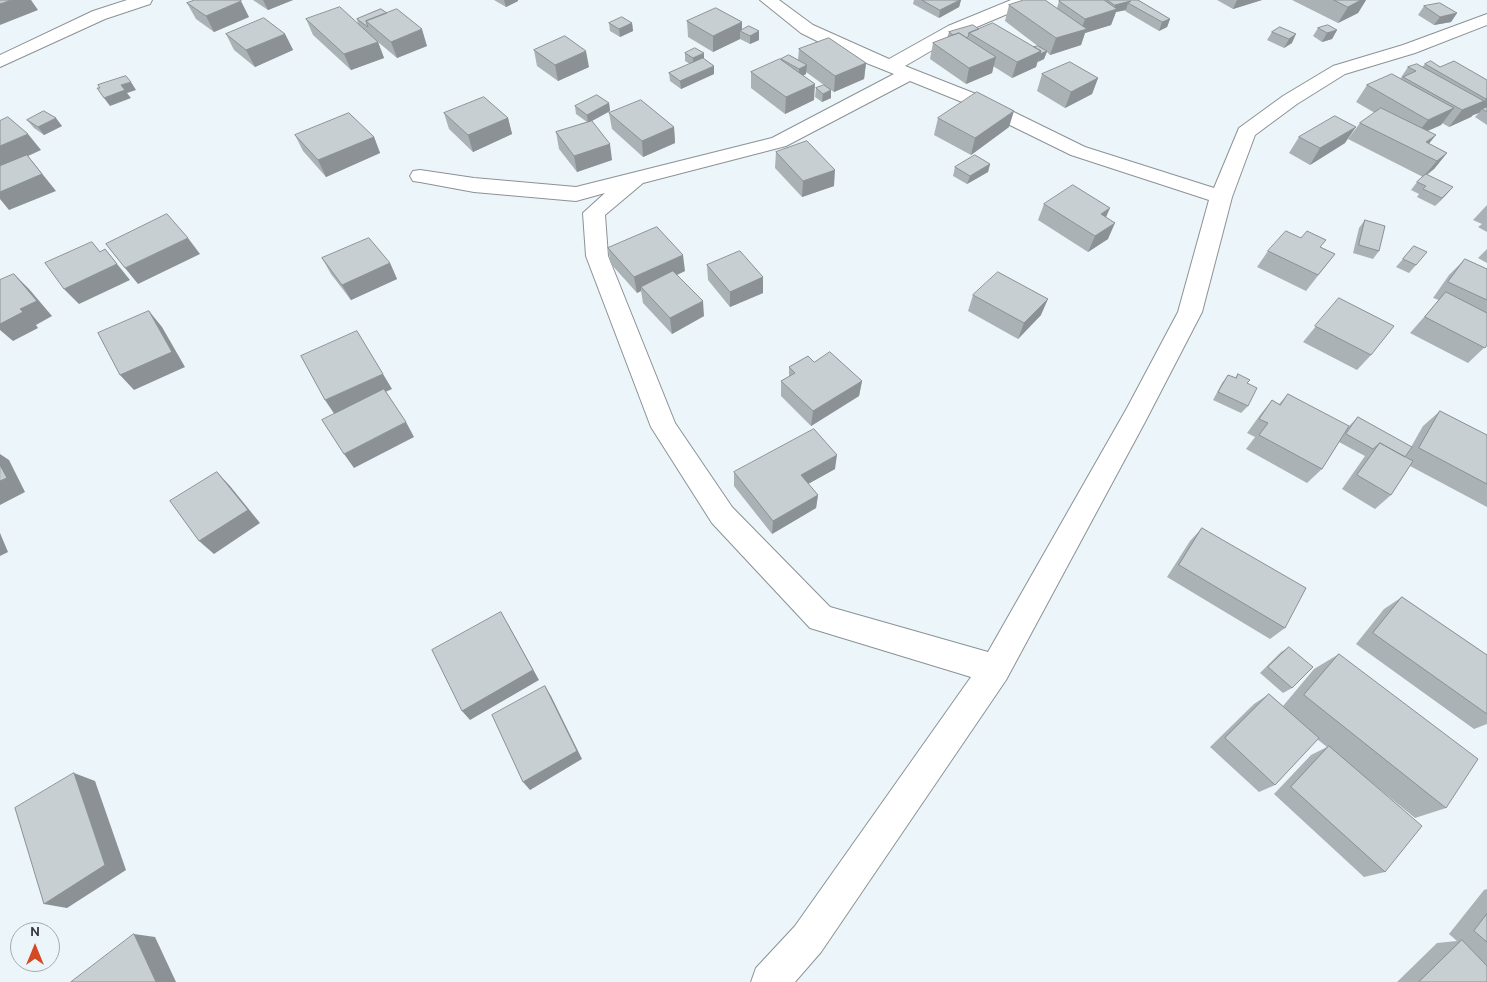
<!DOCTYPE html>
<html>
<head>
<meta charset="utf-8">
<style>
	body { margin:0 }
	#map { position:relative; width:1487px; height:982px; overflow:hidden; background:#ecf5f9; font-family:Overpass,sans-serif }
	canvas { display:block }
	.north { position:absolute; left:10px; top:922px; width:50px; height:50px; box-sizing:border-box; background:#ecf5f9; border:1px solid #a4abae; border-radius:50%; rotate:0deg; font-size:14px; font-weight:700; line-height:20px; text-align:center; color:#383b3d }
	.north::after { content:''; display:block; margin:auto; width:18px; height:22px; background:#d34a25; clip-path:polygon(50% 0,100% 100%,50% 72%,0 100%) }
</style>
</head>
<body>
<div id="map">
<canvas width="1487" height="982"></canvas>
<div class="north">N</div>
</div>
<script>
const ctx = document.querySelector('canvas').getContext('2d');
ctx.lineJoin = 'round';
function stroke(path, color, width, dash) { ctx.strokeStyle = color; ctx.lineWidth = width; ctx.lineCap = dash ? 'butt' : 'round'; ctx.setLineDash(dash || []); ctx.stroke(path); }
function fill(path, color) { ctx.fillStyle = color; ctx.fill(path, 'evenodd'); }
const minor = new Path2D(`
	M127 0H152L150 4 105 19 0 67V55L93 11Z
	M760 0H779L813 25 889 59 948 26 1011 0H1033L1031 4 960 34 905 66 981 96 1085 147 1214 188 1239 128 1283 96 1333 66 1403 45 1487 14V25L1415 53 1345 74 1297 104 1255 135 1232 197 1202 312 1145 422 1006 680 821 952 795 982H751L756 968 795 926 971 677 810 628 712 523 651 427 586 256 583 213 605 193 576 201 474 192 420 182 413 181 410 176 413 171 420 170 474 178 576 187 772 138 894 74 839 52 801 33ZM910 81 967 104 1071 155 1209 200 1178 312 1127 408 988 652 830 607 732 507 675 423 608 256 605 215 643 183 786 146Z`);
const wall = new Path2D(`
	M253 0H293L268 10Z
	M494 0H518V1L506 7Z
	M914 0H961L959 7 939 18 913 4Z
	M1061 0H1138L1170 19 1167 27 1159 31 1125 11 1126 10 1116 12 1111 25 1085 33 1081 45 1050 55 1047 52 1044 59 1037 62 1036 67 1012 78 993 66 992 73 966 84 930 59 933 43 947 38 949 32 979 29 1034 47H1039L1005 21 1009 5 1057 8 1059 1Z
	M1217 0H1262L1233 9Z
	M1292 0H1366L1358 13 1338 23Z
	M187 3 249 17 214 32 196 19Z
	M1424 6 1457 13 1451 22 1434 25 1418 15Z
	M381 9 427 46 397 58 378 42 384 58 351 70 313 35 306 19 358 24 357 19Z
	M687 21 742 22V30L759 31V40L750 44 740 39 713 52 688 37Z
	M609 23H632L633 31 620 37 610 31Z
	M1280 27 1292 43 1284 48 1267 40 1272 32Z
	M1318 28 1337 30 1332 39 1322 42 1313 36Z
	M226 34H285L293 50 255 67 234 50Z
	M799 49 866 63 864 79 834 92 831 90V98L822 102 815 97 816 88H828L806 72V74L803 75 814 100 785 114 751 88V72L781 60V59L798 60Z
	M534 50 589 67 558 81 537 66Z
	M685 53 704 59 714 66V74L681 89 670 81 669 73 690 64 685 61Z
	M1425 64 1440 67 1487 80V125L1475 117 1479 113 1473 115 1471 117 1449 127 1442 123 1441 125 1428 131 1429 144 1447 153 1434 169 1427 175 1453 187 1435 206 1417 197 1419 194 1411 190 1417 182 1423 177 1348 139 1360 123 1375 113 1356 102 1367 85 1400 79 1408 67H1422Z
	M1042 74 1098 78 1092 94 1065 108 1037 91Z
	M609 103 610 111 592 121 612 160 577 172 559 149 556 132 587 122 576 114 575 106Z
	M444 113 508 118 512 134 473 152 449 129Z
	M609 113 674 127 675 143 643 157 612 129Z
	M938 118 1009 127 971 155 934 135Z
	M27 120 62 126 44 135 34 128Z
	M295 135 374 137 380 153 326 177 303 151Z
	M1299 137 1345 143 1310 165 1289 153Z
	M776 152 834 186 802 197 775 168Z
	M990 164 988 172 967 184 953 176 955 167Z
	M1044 204 1106 217 1108 239 1088 252 1038 220Z
	M1487 205V232L1478 227 1482 224 1473 220Z
	M1365 220 1379 251 1373 259 1353 253 1359 228Z
	M1414 246 1416 265 1409 273 1396 267Z
	M1321 247 1335 254 1306 291 1257 267 1268 251Z
	M608 248 685 271 677 275 704 316 672 334 643 303 641 291 637 293 611 264Z
	M1487 249V263L1478 258Z
	M322 258 390 263 397 279 351 300 331 274Z
	M1465 259 1487 269V345L1468 363 1410 333 1439 300 1433 298 1449 275Z
	M707 265 763 277V293L730 307 708 280Z
	M973 295 1041 315 1018 339 968 311Z
	M1339 298 1371 355 1357 370 1303 342Z
	M814 362 862 381 859 396 811 426 781 396V381L789 377V367Z
	M1238 374 1247 383 1248 406 1241 413 1213 400 1222 383 1228 375 1235 378Z
	M1288 394 1348 427 1358 417 1411 447 1423 426 1440 411 1487 435V507L1410 466 1391 495 1375 509 1342 489 1365 456 1339 442 1322 469 1307 483 1246 449 1255 437 1247 433 1260 415 1272 400 1279 404Z
	M835 469 808 484 818 495 816 508 772 534 734 486V472Z
	M1202 528 1285 628 1270 639 1167 577 1190 541Z
	M1402 597 1487 655V724L1474 729 1356 644 1384 609Z
	M1289 647 1292 688 1283 693 1260 673 1281 652Z
	M1339 654 1446 808 1415 818 1367 779 1385 872 1364 877 1274 794 1311 755 1327 747 1317 739 1275 785 1259 792 1210 747 1254 704 1269 694 1283 706 1314 669Z
	M1487 889V982H1397L1437 943 1457 941 1449 934 1484 890Z`);
const shadedWall = new Path2D(`
	M11 0H31L38 10 0 25V4Z
	M263 0H293L268 10Z
	M504 0H518V1L506 7Z
	M960 0H961L959 7 939 18 940 10Z
	M1237 0H1262L1233 9Z
	M1361 0H1366L1358 13 1338 23 1348 7Z
	M241 1 249 17 214 32 206 16Z
	M1131 1 1128 3 1126 10 1116 12 1111 25 1085 33 1081 45 1050 55 1056 38 1081 30 1085 19 1114 10 1115 5Z
	M1457 13 1451 22 1434 25 1440 17Z
	M1170 19 1167 27 1159 31 1162 22Z
	M742 22V32L740 31V39L713 52V36Z
	M632 23 633 31 620 37 619 29Z
	M422 29 427 46 397 58 391 42Z
	M1337 30 1332 39 1322 42 1327 33Z
	M759 31V40L750 44V36Z
	M285 34 293 50 255 67 246 50Z
	M1296 34 1292 43 1284 48 1289 39Z
	M378 42 384 58 351 70 344 54Z
	M586 51 589 67 558 81 555 65Z
	M1041 51 1036 67 1012 78 1017 62Z
	M1047 51 1044 59 1038 62 1040 54Z
	M704 53V62L693 67V58Z
	M996 57 992 73 966 84 969 68Z
	M866 63 864 79 834 92 835 76Z
	M807 65 806 74 799 78V69Z
	M714 66V74L681 89 680 81Z
	M1098 78 1092 94 1065 108 1071 92Z
	M131 82 136 90 127 93 131 98 110 106 104 98 121 85Z
	M815 84 814 100 785 114 786 97Z
	M831 90V98L822 102 823 94Z
	M1487 98V110L1482 109 1479 113 1473 115 1471 117 1449 127 1462 110 1484 101Z
	M609 103 610 111 588 123 587 115Z
	M1454 108 1441 125 1415 136 1428 120Z
	M1014 111 1009 127 971 155 975 138Z
	M56 118 62 126 44 135 38 127Z
	M508 118 512 134 473 152 468 135Z
	M674 127 675 143 643 157 642 141Z
	M1356 127 1345 143 1310 165 1320 148Z
	M28 134 41 150 28 156 56 191 9 210 0 199V146Z
	M1436 135 1423 151 1426 142Z
	M374 137 380 153 326 177 318 160Z
	M610 144 612 160 577 172 574 156Z
	M1447 153 1434 169 1423 177 1437 161Z
	M990 164 988 172 967 184 970 176Z
	M835 170 834 186 802 197 803 181Z
	M1453 187 1446 195 1435 206 1442 198Z
	M1110 208 1103 224 1101 214Z
	M1115 223 1108 239 1088 252 1095 236Z
	M188 238 200 254 138 284 125 268Z
	M105 249 130 280 79 304 64 289 112 266Z
	M683 255 685 271 643 290 641 287V291L637 293 634 277Z
	M390 263 397 279 351 300 342 285Z
	M14 274 29 289 52 316 36 325 38 328 13 341 0 330V324Z
	M763 277V293L730 307V292Z
	M1048 299 1041 315 1018 339 1024 323Z
	M703 301 704 316 672 334 670 318Z
	M149 311 162 327 185 367 134 390 120 375Z
	M383 374 392 389 335 415 325 400Z
	M862 381 859 396 811 426 813 411Z
	M406 422 414 437 354 468 344 454Z
	M0 454 9 460 25 492 0 505Z
	M837 455 835 469 799 489 801 475Z
	M217 472 230 486 260 523 214 554 199 541Z
	M818 495 816 508 772 534 773 521Z
	M0 533 8 552 0 556Z
	M508 624 539 680 470 720 462 711Z
	M545 686 551 696 582 759 530 790 523 782Z
	M74 773 95 781 126 870 67 908 44 904Z
	M134 934 155 937 176 982H156Z`);
const building = new Path2D(`
	M0 0H11L0 4Z
	M195 0H241V1L206 16 187 3Z
	M922 0H960L940 10Z
	M1024 0H1045L1087 29 1056 38 1009 5Z
	M1061 0H1104L1117 9 1085 19 1059 1Z
	M1107 0H1138L1170 19 1162 22 1128 3 1131 1 1115 5Z
	M1334 0H1361L1348 7Z
	M1440 3 1457 13 1440 17 1424 6Z
	M340 7 378 42 344 54 306 19Z
	M716 8 742 22 713 36 687 21Z
	M381 9 387 13 366 21 368 27 357 19Z
	M397 9 422 29 391 42 366 21Z
	M622 17 632 23 619 29 609 23Z
	M264 18 285 34 246 50 226 34Z
	M993 23 1041 51 1017 62 969 33Z
	M973 25 979 29 969 33 968 37 967 38 959 33 953 35 949 32Z
	M1328 25 1337 30 1327 33 1318 28Z
	M749 26 759 31 750 36 740 31Z
	M1280 27 1296 34 1289 39 1272 32Z
	M959 33 996 57 969 68 933 43Z
	M565 36 586 51 555 65 534 50Z
	M829 38 866 63 835 76 799 49Z
	M1038 46 1047 51 1040 54 1041 51 1034 47Z
	M695 48 704 53 693 58 685 53Z
	M789 55 807 65 799 69 781 59Z
	M703 58 714 66 680 81 669 73Z
	M780 59 815 84 786 97 751 72Z
	M1431 61 1440 67 1454 61 1487 80V98L1486 99 1425 64Z
	M1070 62 1098 78 1071 92 1042 74Z
	M1417 64 1484 101 1462 110 1403 77 1416 71 1408 67Z
	M1392 74 1454 108 1428 120 1367 85Z
	M126 76 131 82 121 85 125 90 104 98 97 88H100L98 85Z
	M824 85 831 90 823 94 816 88Z
	M977 92 1014 111 975 138 938 118Z
	M597 95 609 103 587 115 575 106Z
	M484 97 508 118 468 135 444 113Z
	M641 100 674 127 642 141 609 113Z
	M1487 107V112L1482 109Z
	M1381 108 1436 135 1426 142 1447 153 1437 161 1360 123Z
	M44 111 56 118 38 127 27 120Z
	M349 113 374 137 318 160 295 135Z
	M1335 116 1356 127 1320 148 1299 137Z
	M8 117 28 134 0 146V121Z
	M592 121 610 144 574 156 556 132Z
	M807 141 835 170 803 181 776 152Z
	M27 155 42 174 0 192V166Z
	M975 155 990 164 970 176 955 167Z
	M1426 174 1453 187 1442 198 1423 189 1426 186 1417 182Z
	M1073 185 1110 208 1101 214 1115 223 1095 236 1044 204Z
	M167 214 188 238 125 268 106 244Z
	M1365 220 1385 226 1379 251 1359 245Z
	M657 227 683 255 634 277 608 248Z
	M1286 231 1301 238 1307 231 1326 240 1320 247 1335 254 1318 275 1268 251Z
	M369 238 390 263 342 285 322 258Z
	M92 242 100 252 105 249 117 264 64 289 45 263Z
	M1414 246 1427 252 1416 265 1403 259Z
	M740 251 763 277 730 292 707 265Z
	M1465 259 1487 269V300L1448 282Z
	M673 271 703 301 670 318 641 287Z
	M998 272 1048 299 1024 323 973 295Z
	M14 274 37 301 20 309 23 312 0 324V280Z
	M1446 292 1487 313V345L1485 348 1425 317Z
	M1339 298 1394 326 1371 355 1315 326Z
	M149 311 172 352 120 375 98 333Z
	M357 331 383 374 325 400 301 356Z
	M830 352 862 381 813 411 781 381 795 373 789 367 808 356 814 362Z
	M1238 374 1250 380 1247 383 1257 388 1248 406 1218 392 1228 375 1236 378Z
	M384 389 406 422 344 454 322 420Z
	M1288 394 1349 426 1322 469 1259 435 1268 423 1259 419 1272 400 1280 405Z
	M1440 411 1487 435V484L1419 448Z
	M1358 417 1412 447 1405 457 1380 443 1373 449 1346 434Z
	M814 429 837 455 801 475 818 495 773 521 734 472Z
	M1380 443 1413 461 1391 495 1357 475Z
	M0 465 7 478 0 481Z
	M217 472 248 510 199 541 170 501Z
	M1202 528 1306 588 1285 628 1179 565Z
	M1402 597 1487 655V714L1373 633Z
	M501 612 533 670 462 711 432 650Z
	M1289 647 1313 667 1292 688 1268 667Z
	M1339 654 1478 759 1446 808 1304 695Z
	M545 686 577 751 523 782 492 715Z
	M1269 694 1319 738 1275 785 1225 738Z
	M1329 746 1422 826 1385 872 1291 787Z
	M74 773 105 865 44 904 15 808Z
	M1487 914V942L1474 931Z
	M134 934 156 982H71Z
	M1462 940 1487 966V982H1419Z`);
stroke(minor, '#8b9296', 2);
fill(minor, '#fff');
fill(wall, '#abb2b5');
fill(shadedWall, '#8b9194');
fill(building, '#c7cfd3');
stroke(building, '#8b9194', 1);
</script>
</body>
</html>
